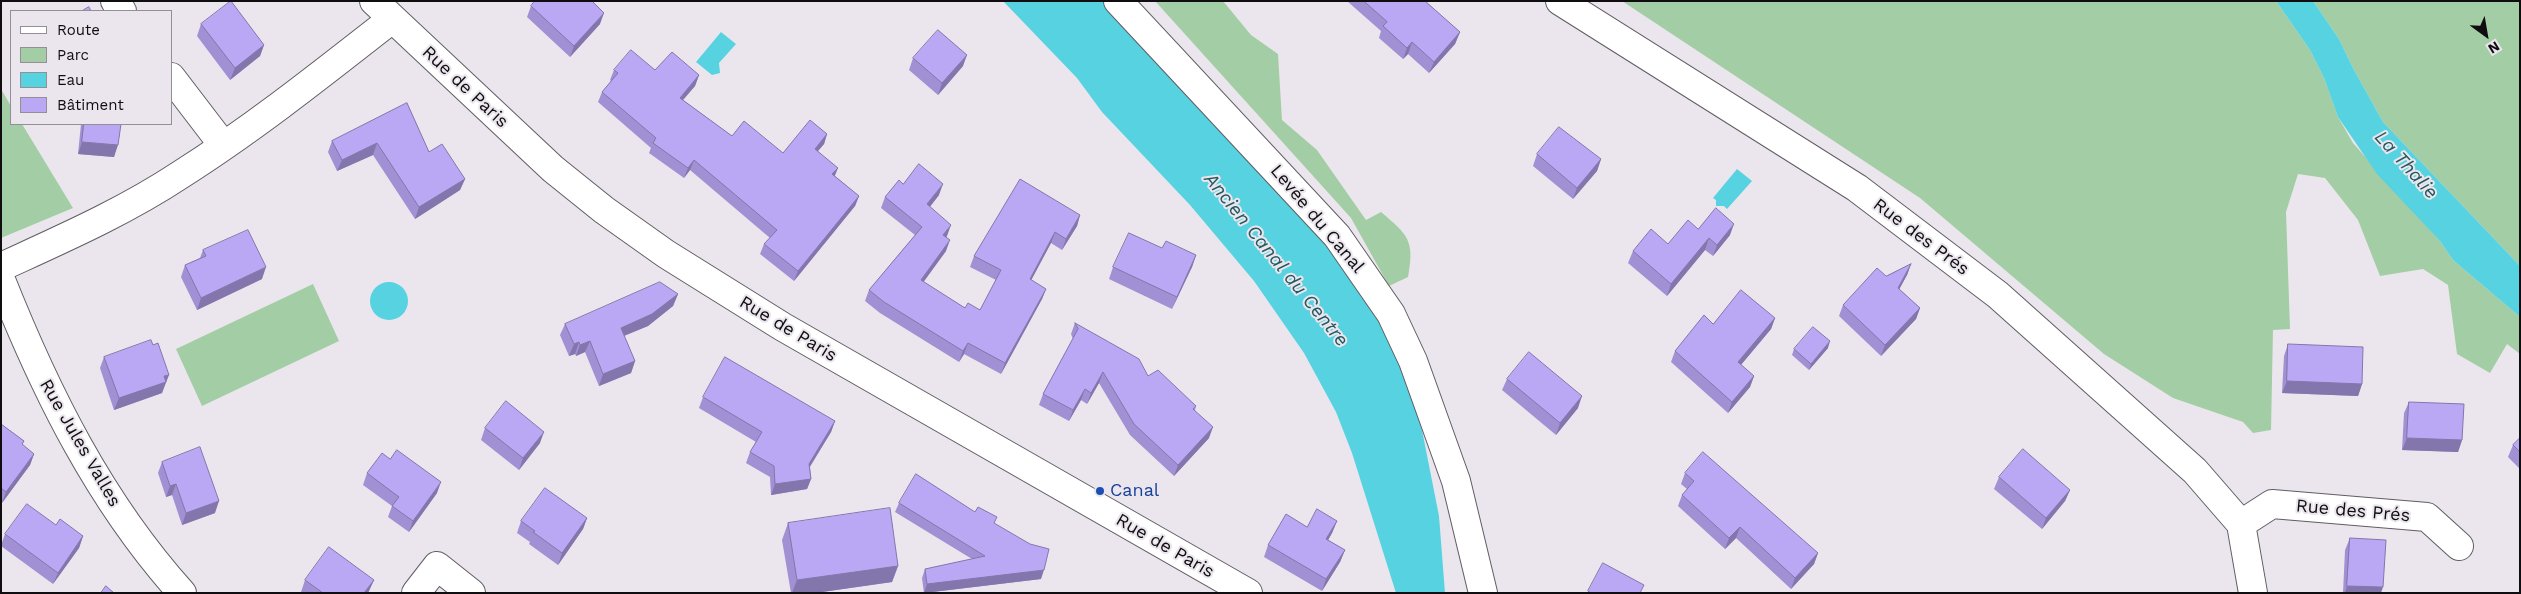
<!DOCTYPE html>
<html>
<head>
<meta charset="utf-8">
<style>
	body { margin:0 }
	#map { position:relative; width:2521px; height:594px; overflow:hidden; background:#ebe6ed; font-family:"Work Sans",sans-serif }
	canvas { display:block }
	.frame { position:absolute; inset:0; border:2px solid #0f0d0f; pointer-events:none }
	.legend { position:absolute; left:10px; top:10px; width:162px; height:115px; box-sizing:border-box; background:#ebe6ed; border:1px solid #938f94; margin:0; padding:6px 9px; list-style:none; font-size:15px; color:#0f0d0f }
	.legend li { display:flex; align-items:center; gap:10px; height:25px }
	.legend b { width:25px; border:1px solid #938f94 }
	.north { position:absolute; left:2461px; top:10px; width:50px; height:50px; -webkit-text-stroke:4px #ebe6ed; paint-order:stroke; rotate:148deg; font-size:14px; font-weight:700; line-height:20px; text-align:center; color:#0f0d0f }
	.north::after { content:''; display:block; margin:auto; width:18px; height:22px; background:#0f0d0f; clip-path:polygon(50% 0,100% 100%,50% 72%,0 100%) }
</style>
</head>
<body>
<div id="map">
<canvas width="2521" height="594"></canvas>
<div class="frame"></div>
<ul class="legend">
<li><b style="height:6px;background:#fff"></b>Route</li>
<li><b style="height:14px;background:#a3cea5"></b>Parc</li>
<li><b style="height:14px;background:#56d2e1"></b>Eau</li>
<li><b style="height:14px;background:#bba8f5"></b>Bâtiment</li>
</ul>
<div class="north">N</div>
</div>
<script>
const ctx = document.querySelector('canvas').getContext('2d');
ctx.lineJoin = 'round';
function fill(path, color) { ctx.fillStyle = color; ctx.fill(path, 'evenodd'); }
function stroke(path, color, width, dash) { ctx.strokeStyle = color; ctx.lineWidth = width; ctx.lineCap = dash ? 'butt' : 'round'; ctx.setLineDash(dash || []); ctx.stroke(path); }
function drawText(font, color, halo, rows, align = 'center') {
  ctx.font = font + ' "Work Sans",sans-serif'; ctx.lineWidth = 4; ctx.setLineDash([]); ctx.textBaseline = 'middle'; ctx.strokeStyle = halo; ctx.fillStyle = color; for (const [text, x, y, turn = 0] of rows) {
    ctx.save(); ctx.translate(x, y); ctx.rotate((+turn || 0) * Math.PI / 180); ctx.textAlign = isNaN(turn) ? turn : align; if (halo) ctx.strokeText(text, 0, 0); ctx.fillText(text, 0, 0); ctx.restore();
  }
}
const green = new Path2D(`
	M1155 1H1223L1251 35 1278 54 1282 120 1317 150 1366 220 1381 212C1408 235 1415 240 1408 277L1389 286 1351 218Z
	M1622 1H2276L2310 50 2324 78 2338 117 2353 143 2440 241 2453 260 2520 317V354L2507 344 2490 373 2457 354 2448 285 2423 269 2380 276 2358 220 2325 178 2298 174 2286 212 2290 329 2273 330 2271 430 2253 433 2243 422 2173 398 2104 354 1920 198Z
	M2313 1H2520V266L2383 122 2354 70 2339 39Z
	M1 89 11 106V124H22L73 208 1 238Z
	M313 284 339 341 202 406 176 349Z`);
const water = new Path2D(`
	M1003 1H1104L1310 218 1375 310 1404 374 1422 430 1439 516 1445 593H1396L1352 453 1336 412 1304 353 1254 281 1190 205 1102 112 1077 78Z
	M2276 1H2313L2339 39 2354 70 2383 122 2520 266V317L2453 260 2440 241 2377 174 2338 117 2324 78 2310 50Z
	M721 32 736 44 719 63 720 73 712 75 696 62Z
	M1737 169 1752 181 1727 209 1724 206H1716V200L1713 198Z
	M370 301a19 19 0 1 1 38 0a19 19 0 1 1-38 0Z`);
const minor = new Path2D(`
	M115 1 122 11
	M1118 1 1337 236 1391 314 1413 361 1456 481 1483 593
	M1560 1 1857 188 1998 295 2195 471 2241 524 2253 593
	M171 77 223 145
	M1 267C62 239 124 212 180 175 254 128 323 73 392 19
	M1 280C46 393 100 502 182 593
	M2241 524 2272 504 2427 517 2459 546
	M416 593 437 566 471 593`);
const major = new Path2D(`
	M374 1 553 169 604 210 666 254 783 327 1248 593`);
const wall = new Path2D(`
	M1347 1H1425L1460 32 1455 44 1429 73 1408 54 1403 59 1379 38 1381 31Z
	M531 6 600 24 570 57 527 17Z
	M201 24 264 45 260 56 230 80 197 36Z
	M913 58 963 66 938 95 909 70Z
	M614 70H655L699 75 695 86 683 100 732 136 783 153 827 134 824 144 818 151 835 176 859 196 855 206 794 281 760 254 764 244 770 238 690 170 684 178 649 153 651 148 598 102 602 92 611 81 610 80Z
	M407 103 429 152 465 179 460 190 415 219 373 155 337 171 328 152 332 141Z
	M81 124H121L114 157 78 154Z
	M1537 154 1601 159 1597 171 1573 199 1533 166Z
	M903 184 939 195 930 207 947 236 946 237V251L923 282 965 308 980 310 996 280 970 267 974 256 1080 215 1077 226 1062 250 1051 243 1031 280 1046 289 1042 299 1001 374 964 354 959 362 880 313 865 301 869 290 915 235 881 208 885 197Z
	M1698 229 1730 235 1713 256 1705 250 1667 296 1628 263 1633 251 1668 244Z
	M1162 248 1196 255 1192 267 1172 309 1109 279 1113 267Z
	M203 250 262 279 197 310 181 277 185 265 200 258Z
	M1911 264 1907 275 1899 289 1920 308 1916 319 1881 356 1839 316 1843 305 1886 276Z
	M678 294 673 306 648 326 624 336 635 361 631 373 599 386 585 352 576 356 575 354 569 356 560 335 565 324Z
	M1775 318 1771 329 1741 365 1754 376 1750 387 1728 413 1671 362 1675 351 1713 324Z
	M1075 323 1148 376 1196 406 1195 410 1209 438 1174 476 1130 435 1099 383 1087 404 1081 400 1069 421 1039 405 1043 394 1073 339 1071 334Z
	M2288 344 2362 384 2358 396 2282 393 2284 356Z
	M1828 348 1809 370 1792 355 1794 349Z
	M104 357 165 386H164L162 393 114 410 100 368Z
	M1507 379 1578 408 1556 435 1502 390Z
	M703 397 835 421 831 432 810 467 811 479 807 489 771 495 770 477 746 463 750 452 756 442 699 408Z
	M2409 402 2462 440 2458 452 2402 450 2404 413Z
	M1 424 24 441 22 445 34 454 30 465 2 503Z
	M485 428 540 443 519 470 481 440Z
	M2520 438V469L2508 457 2513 445Z
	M162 462 215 513 182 525 172 495 166 497 158 473Z
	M367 473 437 493 409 532 388 517 392 506 363 485Z
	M1685 473 1818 553 1814 564 1791 589 1736 538 1725 549 1678 506 1682 495 1687 489 1681 484Z
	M1999 477 2070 490 2065 501 2042 529 1994 489Z
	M899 503 975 512 994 524 1041 579 924 593 922 578 925 569 972 559 895 512Z
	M587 518 583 529 558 565 529 544 530 542 517 533 521 521Z
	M1337 521 1332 533 1328 540 1345 550 1340 562 1322 591 1264 557 1268 545 1307 527Z
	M788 523 898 566 892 582 815 593H791L782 540Z
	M56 525 83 536 79 548 53 584 1 546V545L5 534Z
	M2350 538 2381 593H2343L2345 550Z
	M305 580H374L368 593H303L301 592Z`);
const shadedWall = new Path2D(`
	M604 13 600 24 570 57 574 46Z
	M1460 32 1455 44 1429 73 1434 62Z
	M1412 42 1408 54 1403 59 1407 48Z
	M264 45 260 56 230 80 235 68Z
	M967 55 963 66 938 95 942 83Z
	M699 75 695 86 676 108 680 98Z
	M827 134 824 144 811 159 815 149Z
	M82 142 118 145 114 157 78 154Z
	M377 143 373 155 337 171 342 160Z
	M1601 159 1597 171 1573 199 1577 188Z
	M694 160 690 170 684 178 688 168Z
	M838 168 834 178 832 174Z
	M465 179 460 190 415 219 419 207Z
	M943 184 939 195 923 215 927 204Z
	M859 196 855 206 794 281 798 271Z
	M1080 215 1077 226 1062 250 1066 239Z
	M1734 224 1730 235 1713 256 1717 245Z
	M951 225 947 236 939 246 943 235Z
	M1055 232 1051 243 1026 290 1030 279Z
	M1709 238 1705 250 1667 296 1671 284Z
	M950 240 946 251 917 291 921 280Z
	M1196 255 1192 267 1172 309 1177 297Z
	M1911 264 1907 275 1894 299 1898 288Z
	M266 267 262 279 197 310 201 298Z
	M1046 289 1042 299 1001 374 1005 363Z
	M678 294 673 306 648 326 616 339 621 328Z
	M1920 308 1916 319 1881 356 1885 345Z
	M1775 318 1771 329 1734 373 1738 362Z
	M590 341 585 352 576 356 580 345Z
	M1830 341 1828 348 1809 370 1811 364Z
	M579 342 575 354 569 356 574 344Z
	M968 343 964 354 959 362 963 351Z
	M635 361 631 373 599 386 603 374Z
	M1103 372 1099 383 1087 404 1091 393Z
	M169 375 162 393 114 410 119 398 164 376Z
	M1754 376 1750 387 1728 413 1732 402Z
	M2287 381 2362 384 2358 396 2282 393Z
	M1085 389 1081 400 1069 421 1073 410Z
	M1582 396 1578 408 1556 435 1560 423Z
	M835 421 831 432 805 474 809 464Z
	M1213 427 1209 438 1174 476 1178 465Z
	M544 432 540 443 519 470 523 458Z
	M2407 438 2462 440 2458 452 2402 450Z
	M34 454 30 465 2 503 6 492Z
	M811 479 807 489 771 495 775 484Z
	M441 482 437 493 409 532 413 521Z
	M176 484 172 495 166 497 170 486Z
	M2070 490 2065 501 2042 529 2046 518Z
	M219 501 215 513 182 525 186 513Z
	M587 518 583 529 558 565 562 553Z
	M1337 521 1332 533 1322 551 1326 539Z
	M1740 527 1736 538 1725 549 1729 538Z
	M83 536 79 548 53 584 58 573Z
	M1345 550 1340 562 1322 591 1326 579Z
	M1818 553 1814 564 1791 589 1795 578Z
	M898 566 892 582 815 593H792L797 580Z
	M1044 570 1041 579 924 593 927 584Z
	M374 580 368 593H364Z
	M2347 586 2383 587 2381 593H2345Z`);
const building = new Path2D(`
	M231 1 264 45 235 68 201 24Z
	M535 1H592L604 13 574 46 531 6Z
	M1364 1H1425L1460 32 1434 62 1412 42 1407 48 1383 26 1387 22Z
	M89 7 91 11H82Z
	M938 30 967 55 942 83 913 58Z
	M631 50 655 70 672 52 699 75 680 98 732 136 744 121 783 153 810 120 827 134 815 149 838 168 832 174 859 196 798 271 764 244 777 230 694 160 688 168 653 143 656 138 602 92 618 73 614 70Z
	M407 103 429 152 442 144 465 179 419 207 377 143 342 160 332 141Z
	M84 124H121L118 145 82 142Z
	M1559 127 1601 159 1577 188 1537 154Z
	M919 164 943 184 927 204 951 225 943 235 950 240 921 280 965 308 968 303 980 310 1001 270 974 256 1020 179 1080 215 1066 239 1055 232 1030 279 1046 289 1005 363 968 343 963 351 884 302 869 290 922 227 885 197 899 180 903 184Z
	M1716 208 1734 224 1717 245 1709 238 1671 284 1633 251 1651 229 1668 244 1688 220 1698 229Z
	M248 230 266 267 201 298 185 265 206 256 203 250Z
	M1129 233 1162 248 1166 241 1196 255 1177 297 1113 267Z
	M1911 264 1898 288 1920 308 1885 345 1843 305 1877 268 1886 276Z
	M660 282 678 294 652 314 621 328 635 361 603 374 590 341 580 345 579 342 574 344 565 324Z
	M1741 290 1775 318 1738 362 1754 376 1732 402 1675 351 1704 315 1713 324Z
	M1075 323 1139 359 1148 376 1158 370 1196 406 1193 409 1213 427 1178 465 1134 424 1103 372 1091 393 1085 389 1073 410 1043 394 1078 329Z
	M1813 327 1830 341 1811 364 1794 349Z
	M151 340 153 345 158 343 169 375 164 376 166 382 119 398 104 357Z
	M2288 344 2363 347 2362 384 2287 381Z
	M1529 352 1582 396 1560 423 1507 379Z
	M725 357 835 421 809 464 811 479 775 484 774 466 750 452 762 432 703 397Z
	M506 401 544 432 523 458 485 428Z
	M2409 402 2464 404 2462 440 2407 438Z
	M1 424 24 441 22 444 34 454 6 492 1 488Z
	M2520 438V452L2513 445Z
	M200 447 219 501 186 513 176 484 170 486 162 462Z
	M2023 449 2070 490 2046 518 1999 477Z
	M397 450 441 482 413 521 392 506 399 497 367 473 382 453 390 459Z
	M1703 452 1818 553 1795 578 1740 527 1729 538 1682 495 1694 481 1685 473Z
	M916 474 975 512 978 507 997 517 994 523 1030 544 1049 549 1044 570 927 584 925 569 985 556 899 503Z
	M545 488 587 518 562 553 533 532 535 531 521 521Z
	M27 504 56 525 60 519 83 536 58 573 5 534Z
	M890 508 898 566 797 580 788 523Z
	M1317 509 1337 521 1326 539 1345 550 1326 579 1268 545 1286 514 1307 527Z
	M2350 538 2386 540 2383 587 2347 586Z
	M329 547 374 580 364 593H323L305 580Z
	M1603 563 1644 585 1640 593H1591L1588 591Z
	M106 586 114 593H101Z`);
const markers = [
	[1100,491,5,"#1a4fb4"]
];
const streetNames = [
	["Rue de Paris",465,87,43],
	["Levée du Canal",1317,219,50],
	["Rue des Prés",1921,237,37],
	["Rue de Paris",788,329,31],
	["Rue Jules Valles",80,443,60],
	["Rue des Prés",2353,511,5],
	["Rue de Paris",1165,546,30]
];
const transitNames = [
	["Canal",1110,491]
];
const waterNames = [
	["La Thalie",2406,165,48],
	["Ancien Canal du Centre",1276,260,51]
];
fill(green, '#a3cea5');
fill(water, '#56d2e1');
stroke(minor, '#615d63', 30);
stroke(major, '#615d63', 30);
stroke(minor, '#fff', 28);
stroke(major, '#fff', 28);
fill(wall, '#a190d3');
fill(shadedWall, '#8376ac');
fill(building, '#bba8f5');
stroke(building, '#8376ac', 1);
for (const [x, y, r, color] of markers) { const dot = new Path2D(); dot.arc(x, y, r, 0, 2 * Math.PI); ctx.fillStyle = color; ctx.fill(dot); stroke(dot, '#ebe6ed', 2); }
drawText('18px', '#0f0d0f', '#ebe6ed', streetNames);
drawText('18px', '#164399', '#ebe6ed', transitNames, 'left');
drawText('italic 19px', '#23585e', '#ebe6ed', waterNames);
</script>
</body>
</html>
